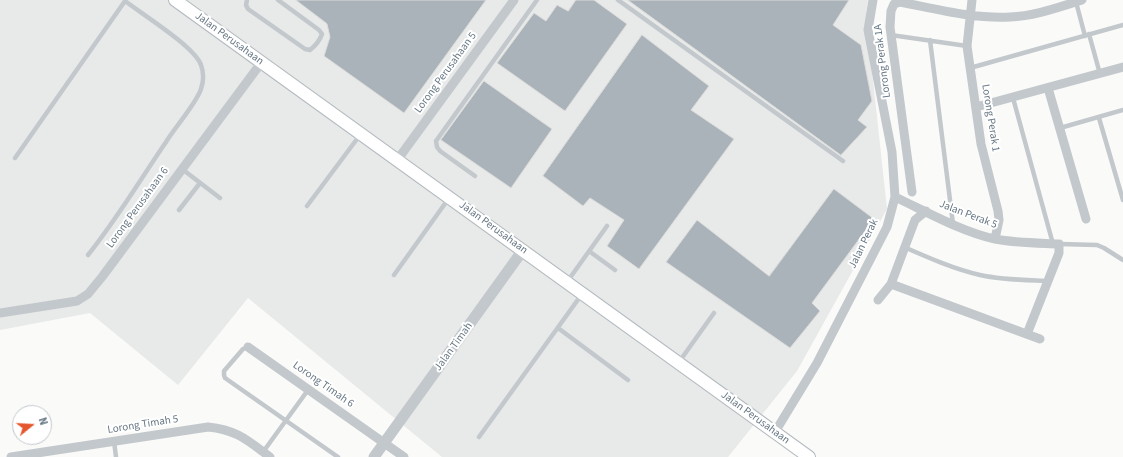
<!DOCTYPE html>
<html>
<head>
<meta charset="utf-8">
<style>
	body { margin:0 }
	#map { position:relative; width:1123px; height:457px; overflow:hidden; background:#fafaf8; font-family:"Source Sans 3",sans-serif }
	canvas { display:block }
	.north { position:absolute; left:12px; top:405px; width:40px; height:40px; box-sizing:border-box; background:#fff; border:1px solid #c1c8cd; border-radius:50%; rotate:72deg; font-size:11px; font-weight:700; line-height:16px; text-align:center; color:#657683 }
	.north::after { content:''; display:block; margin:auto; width:14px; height:18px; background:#e4572e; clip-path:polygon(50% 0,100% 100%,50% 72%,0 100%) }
</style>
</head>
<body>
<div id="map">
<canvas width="1123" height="457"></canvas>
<div class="north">N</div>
</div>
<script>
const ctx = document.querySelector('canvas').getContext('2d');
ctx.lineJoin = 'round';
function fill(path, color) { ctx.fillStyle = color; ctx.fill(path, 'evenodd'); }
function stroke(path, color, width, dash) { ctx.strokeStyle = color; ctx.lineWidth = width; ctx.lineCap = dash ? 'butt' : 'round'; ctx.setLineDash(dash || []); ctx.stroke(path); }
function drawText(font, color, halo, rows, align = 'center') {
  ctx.font = font + ' "Source Sans 3",sans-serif'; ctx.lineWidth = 4; ctx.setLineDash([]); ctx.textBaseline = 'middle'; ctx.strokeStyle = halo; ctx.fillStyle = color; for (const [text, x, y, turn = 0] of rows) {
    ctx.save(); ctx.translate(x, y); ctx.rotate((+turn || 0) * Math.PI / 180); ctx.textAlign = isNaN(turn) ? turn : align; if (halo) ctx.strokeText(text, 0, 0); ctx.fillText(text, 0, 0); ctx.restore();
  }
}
const built = new Path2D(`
	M0 0H868L866 16 887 209 797 371 728 457H442L248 298 178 385 90 313 0 330Z`);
const building = new Path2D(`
	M296 0H486L404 113 324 56 330 37 327 24Z
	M576 0H594L627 24 565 111 497 63 534 13 546 21 557 5 568 11Z
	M628 0H849L833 25 861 45 872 101 858 120 867 127 841 155Z
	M642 35 709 86 691 110 734 139 639 269 607 246 624 220 590 198 583 206 543 176Z
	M484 81 552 129 511 188 441 140Z
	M834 189 874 219 812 303 820 311 790 348 666 262 697 220 769 276Z`);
const service = new Path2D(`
	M247 0 246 5 248 9 305 49 310 50C315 46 320 40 322 34L319 30 278 0
	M618 0 843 161
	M1076 2 1085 36
	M1089 34 1100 74
	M891 35 967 46
	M930 40 953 224
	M970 68 1123 25
	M1013 98 1053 244
	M1099 118 1123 200
	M1060 128 1123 110
	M15 158 125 1
	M182 169 220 198
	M475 176 440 151 437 147 436 141 537 0
	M307 206 360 135
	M179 210 200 183
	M1059 244 1097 245 1104 248 1123 260
	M904 247C929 258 954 269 980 275 1002 280 1026 280 1048 281
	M589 251 615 270
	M88 255C117 219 140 180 166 142 175 127 196 104 201 89 204 80 204 73 201 65 195 47 142 14 125 1V0
	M394 275 449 198
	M567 282 607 226
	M558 328 628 380
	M248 347 243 349 224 371V375L225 378 338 457
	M679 362 714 313
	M479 437 582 294
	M114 441 116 457
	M263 452 308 390`);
const minor = new Path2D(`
	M972 0 967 46 981 144 998 211 999 220 995 239
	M1048 88 1086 219
	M976 107 1123 67
	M398 159 514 0
	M912 192 890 27 891 11 894 4 900 2C936 9 973 19 1010 17 1035 16 1059 7 1082 0
	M895 197C925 211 962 232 995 239 1016 243 1038 243 1059 244V253L1027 334
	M891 284 1040 339
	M878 300 891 284 915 220 926 211
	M0 313 77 301 88 294 102 277 261 63
	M248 347 404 457
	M775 432 817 363 887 227 895 197 892 152 868 30 873 0
	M11 457 208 427C237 430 247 440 270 457`);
const tertiary = new Path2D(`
	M374 457 523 250`);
const secondary = new Path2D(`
	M175 0 809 457`);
const streetNames = [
	["Jalan Perusahaan",229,39,36],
	["Lorong Perak 1A",883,61,-97],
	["Lorong Perusahaan 5",446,73,-54],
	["Lorong Perak 1",990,118,81],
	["Lorong Perusahaan 6",138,208,-54],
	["Jalan Perak 5",968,215,21],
	["Jalan Perusahaan",493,228,36],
	["Jalan Perak",864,244,-64],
	["Jalan Timah",454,347,-54],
	["Lorong Timah 6",323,385,35],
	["Jalan Perusahaan",755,418,36],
	["Lorong Timah 5",143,425,-9]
];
fill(built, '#e8e9e9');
fill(building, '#aab3b9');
stroke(building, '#dcdcda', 1);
stroke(secondary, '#b3babf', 14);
stroke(service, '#c3c8cc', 4.5);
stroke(minor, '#c3c8cc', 9);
stroke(tertiary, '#c3c8cc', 11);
stroke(secondary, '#fff', 12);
drawText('11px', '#657683', '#fff', streetNames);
</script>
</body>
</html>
